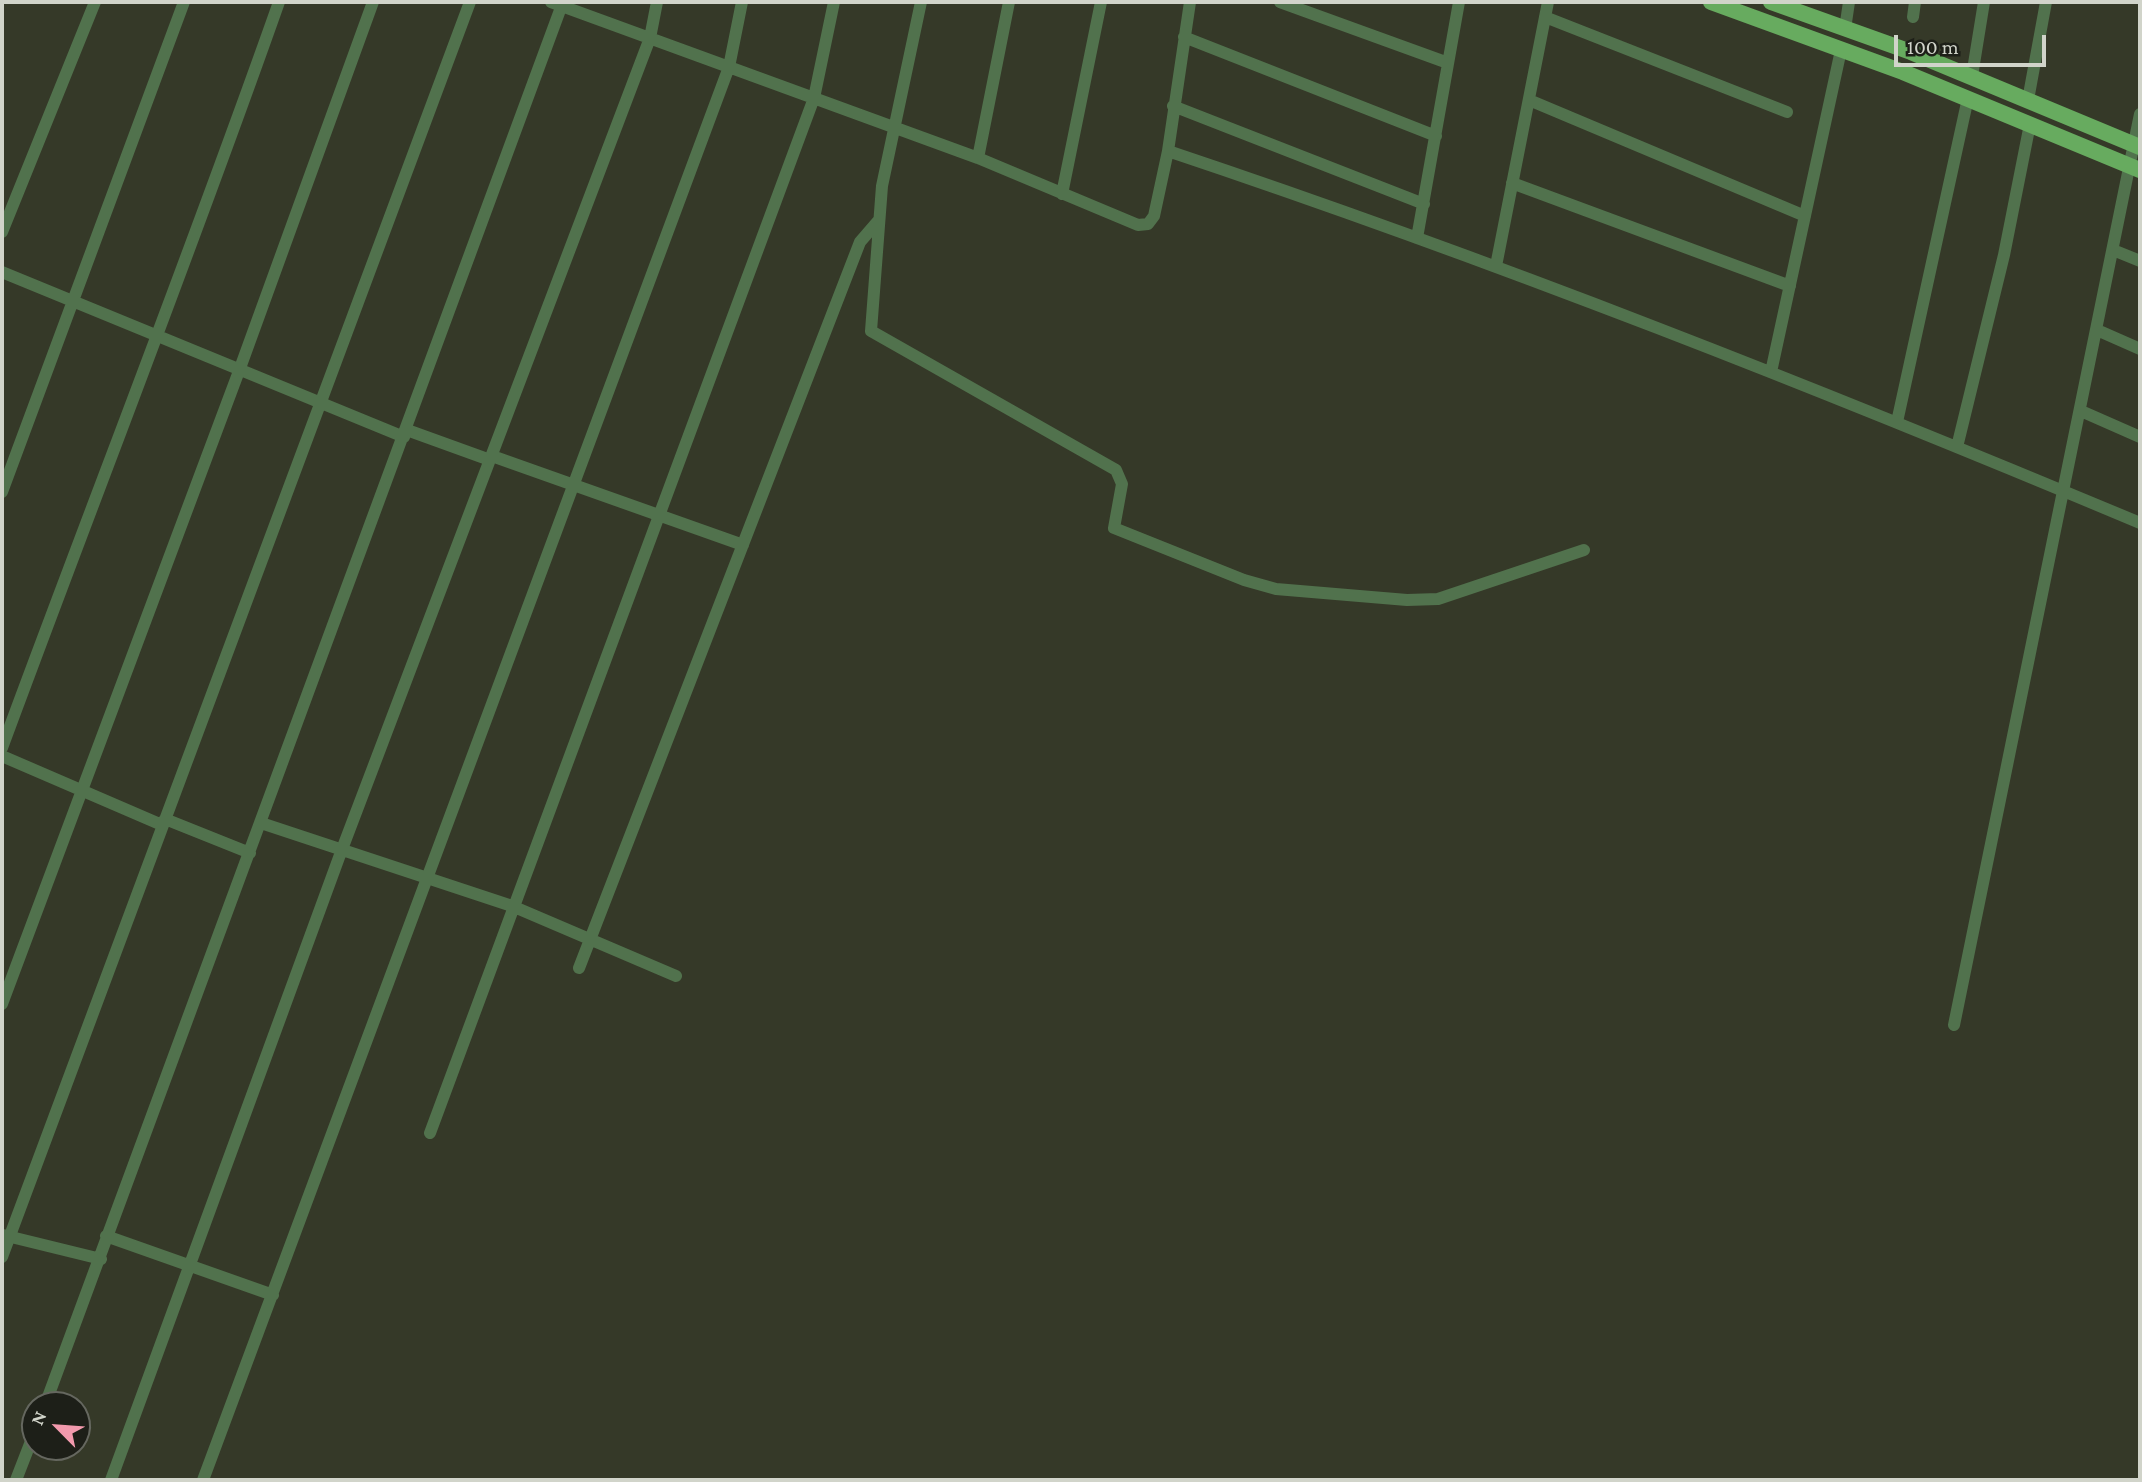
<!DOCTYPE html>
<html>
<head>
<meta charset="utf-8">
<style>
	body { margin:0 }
	#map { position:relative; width:2142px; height:1482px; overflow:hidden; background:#353928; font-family:"Crimson Pro",serif }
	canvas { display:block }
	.frame { position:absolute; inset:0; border:4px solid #d1d4ca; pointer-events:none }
	.north { position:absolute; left:21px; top:1391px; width:70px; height:70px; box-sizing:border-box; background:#1d1f18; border:2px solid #65675f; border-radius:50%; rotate:295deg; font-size:19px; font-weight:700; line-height:28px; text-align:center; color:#d1d4ca }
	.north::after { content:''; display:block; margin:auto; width:24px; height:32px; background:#f29aad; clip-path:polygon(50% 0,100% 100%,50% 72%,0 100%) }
	.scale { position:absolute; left:1894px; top:35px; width:152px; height:32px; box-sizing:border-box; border:4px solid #d1d4ca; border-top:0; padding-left:9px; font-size:21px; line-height:24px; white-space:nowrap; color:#d1d4ca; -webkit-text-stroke:5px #1d1f18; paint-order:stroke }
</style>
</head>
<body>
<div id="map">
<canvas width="2142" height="1482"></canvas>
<div class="frame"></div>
<div class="north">N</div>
<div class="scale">100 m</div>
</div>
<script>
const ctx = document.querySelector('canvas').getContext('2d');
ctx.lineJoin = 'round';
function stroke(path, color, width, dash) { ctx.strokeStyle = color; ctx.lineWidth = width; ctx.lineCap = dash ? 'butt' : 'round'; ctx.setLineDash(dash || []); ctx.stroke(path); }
const minor = new Path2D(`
	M551 2 978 158 1138 225 1148 224 1154 216 1168 151
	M921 2 882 186 871 331 1116 470 1122 484 1114 528 1244 580 1276 589 1407 600 1438 599 1584 550
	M1190 2 1168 151C1497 261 1820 389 2140 523
	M1280 2 1448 63
	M1545 17 1787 112
	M1913 17 1915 2
	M1845 29 1849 2
	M1184 37 1436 136
	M1972 76 1984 2
	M1529 100 1805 216
	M2028 100 2046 2
	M1173 106 1424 204
	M978 158 1009 2
	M1512 183 1790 286
	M1062 194 1101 2
	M2 232 95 2
	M1417 238 1459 2
	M2113 250 2140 261
	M1496 266 1548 2
	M2 272 404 437
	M2097 330 2140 349
	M1771 372 1841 50
	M2081 411 2140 437
	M1897 422 1968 98
	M407 430 490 460
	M1957 447 2004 255 2030 124
	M492 456 743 545
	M2 492 184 2
	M2 748C94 499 191 252 279 2
	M2 756 162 825
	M165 819 250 853
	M261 823 512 906 676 976
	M579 968 860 242 879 220
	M2 1004 239 371 373 2
	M1954 1025 2140 114
	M430 1133 814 98 834 2
	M3 1235 101 1259
	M106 1236 273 1295
	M2 1257 470 2
	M45 1405 563 2
	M16 1480 35 1431
	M111 1480 341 852 650 38 657 2
	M203 1480 729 67 742 2`);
const major = new Path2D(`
	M1711 2 1903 72 2140 170
	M1771 2 1911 52 2140 147`);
stroke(minor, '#51724d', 12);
stroke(major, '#67ab5f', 16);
</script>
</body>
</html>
